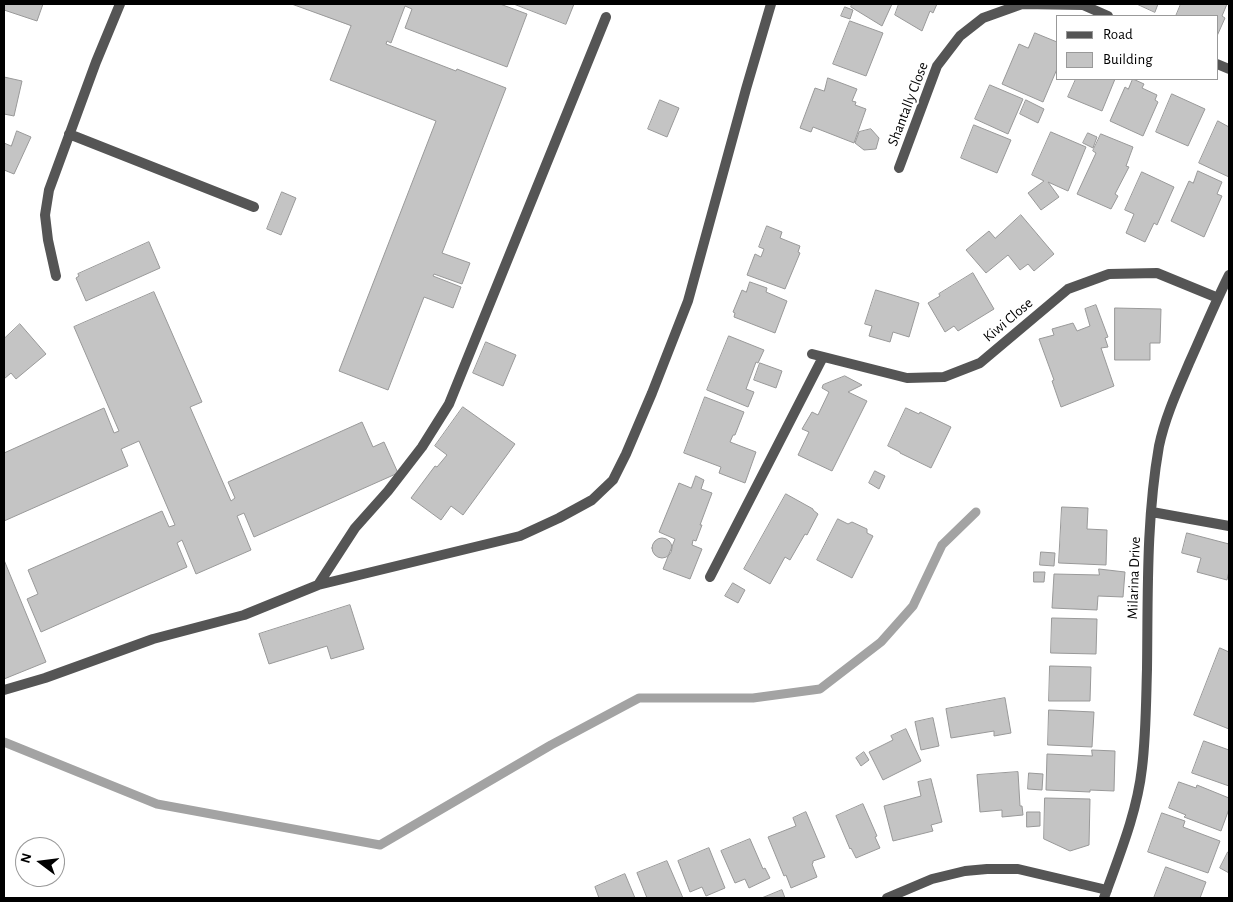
<!DOCTYPE html>
<html>
<head>
<meta charset="utf-8">
<style>
	body { margin:0 }
	#map { position:relative; width:1233px; height:902px; overflow:hidden; background:#fff; font-family:"Alegreya Sans",sans-serif }
	canvas { display:block }
	.frame { position:absolute; inset:0; border:5px solid #000; pointer-events:none }
	.legend { position:absolute; left:1056px; top:15px; width:162px; height:65px; box-sizing:border-box; background:#fff; border:1px solid #999; margin:0; padding:6px 9px; list-style:none; font-size:15px; color:#000 }
	.legend li { display:flex; align-items:center; gap:10px; height:25px }
	.legend b { width:25px; border:1px solid #999 }
	.north { position:absolute; left:15px; top:837px; width:50px; height:50px; box-sizing:border-box; background:#fff; border:1px solid #999; border-radius:50%; rotate:285deg; font-size:14px; font-weight:700; line-height:20px; text-align:center; color:#000 }
	.north::after { content:''; display:block; margin:auto; width:18px; height:22px; background:#000; clip-path:polygon(50% 0,100% 100%,50% 72%,0 100%) }
</style>
</head>
<body>
<div id="map">
<canvas width="1233" height="902"></canvas>
<div class="frame"></div>
<ul class="legend">
<li><b style="height:6px;background:#555"></b>Road</li>
<li><b style="height:14px;background:#c4c4c4"></b>Building</li>
</ul>
<div class="north">N</div>
</div>
<script>
const ctx = document.querySelector('canvas').getContext('2d');
ctx.lineJoin = 'round';
function stroke(path, color, width, dash) { ctx.strokeStyle = color; ctx.lineWidth = width; ctx.lineCap = dash ? 'butt' : 'round'; ctx.setLineDash(dash || []); ctx.stroke(path); }
function fill(path, color) { ctx.fillStyle = color; ctx.fill(path, 'evenodd'); }
function drawText(font, color, halo, rows, align = 'center') {
  ctx.font = font + ' "Alegreya Sans",sans-serif'; ctx.lineWidth = 4.5; ctx.setLineDash([]); ctx.textBaseline = 'middle'; ctx.strokeStyle = halo; ctx.fillStyle = color; for (const [text, x, y, turn = 0] of rows) {
    ctx.save(); ctx.translate(x, y); ctx.rotate((+turn || 0) * Math.PI / 180); ctx.textAlign = isNaN(turn) ? turn : align; if (halo) ctx.strokeText(text, 0, 0); ctx.fillText(text, 0, 0); ctx.restore();
  }
}
const stream = new Path2D(`
	M4 742 157 804 380 845 551 745 639 698H753L820 689 881 642 913 606 942 545 976 512`);
const building = new Path2D(`
	M4 4H43L37 21 4 10Z
	M292 4H500L527 14 507 67 405 28 412 9 405 6 391 43 387 41 386 44 456 71 457 69 506 88 442 253 470 263 462 284 434 274 433 276 461 287 453 308 424 297 388 390 339 371 436 121 330 80 351 26Z
	M514 4H574L566 24Z
	M852 4H892L882 26 851 7Z
	M899 4H937L933 13 930 11 922 31 895 15Z
	M1137 4H1158L1155 12Z
	M1181 4H1227L1222 16 1225 18 1217 36V16H1176Z
	M845 7 853 10 850 19 841 16Z
	M850 21 883 33 866 76 833 64Z
	M1035 33 1057 42V69L1043 102 1002 84 1019 44 1028 48Z
	M4 77 22 81 14 116 4 114Z
	M828 78 857 89 852 101 856 102 855 105 866 109 854 143 813 127 811 132 800 128 815 88 824 91Z
	M1076 79H1115L1102 111 1068 97Z
	M1133 79 1144 84 1142 88 1157 95 1155 100 1158 102 1143 136 1110 121 1125 87 1128 89Z
	M990 85 1023 99 1008 134 975 119Z
	M1172 94 1205 109 1188 146 1156 132Z
	M660 100 679 108 667 137 648 129Z
	M1026 100 1044 109 1038 123 1020 114Z
	M1218 121 1229 127V177L1199 163Z
	M974 125 1011 140 997 173 961 158Z
	M871 129 879 138 876 149 864 150 855 143 859 132Z
	M17 131 31 137 14 174 4 170V143L11 146Z
	M1051 132 1086 147 1068 191 1048 182 1059 197 1041 210 1028 193 1044 181 1032 175Z
	M1088 133 1097 137 1093 148 1083 143Z
	M1101 134 1133 147 1126 166 1129 167 1115 194 1118 196 1111 209 1077 194 1096 153 1093 151Z
	M1198 171 1222 182 1217 194 1222 196 1204 237 1171 221 1189 181 1193 183Z
	M1142 172 1174 187 1157 225 1154 223 1145 242 1126 233 1134 214 1125 210Z
	M282 192 296 198 281 235 267 229Z
	M1021 215 1054 254 1034 271 1028 264 1020 270 1008 255 986 273 966 250 989 231 995 238Z
	M767 226 782 232 780 238 800 246 798 252 800 253 785 289 747 275 755 254 761 257 764 249 759 247Z
	M149 242 160 268 86 301 76 278 79 276 78 274Z
	M973 273 994 309 958 331 954 326 945 332 928 303 940 296 939 294Z
	M750 282 767 288 766 292 787 301 775 333 734 317 735 313 733 312 742 290 746 292Z
	M876 290 919 303 909 337 893 332 890 342 869 336 872 326 865 324Z
	M154 292 202 402 190 407 231 501 235 498 228 482 362 422 373 447 384 442 398 473 254 537 244 513 237 516 251 550 196 574 182 540 177 543 187 567 41 632 27 599 38 594 28 570 162 511 169 527 175 525 139 441 121 449 128 466 4 521V453L104 408 114 433 119 431 74 327Z
	M1096 305 1108 337 1105 338 1108 347 1101 348 1114 386 1061 407 1052 381 1054 380 1039 339 1054 335 1052 329 1073 323 1077 331 1090 326 1085 309Z
	M1115 308 1161 309 1160 343H1150V360H1115Z
	M20 324 46 354 16 379 11 373 4 379V339Z
	M729 336 764 350 758 363 756 362 746 389 754 392 748 407 707 390Z
	M486 342 516 355 503 386 473 373Z
	M760 363 782 371 776 388 754 380Z
	M845 376 862 385 848 392 867 401 832 471 798 455 809 432 802 429 812 412 818 415 829 392 822 388 823 385Z
	M705 397 744 412 735 435H733L730 442 756 452 745 483 719 473 721 467 684 453Z
	M463 407 515 444 463 515 451 506 441 520 411 498 435 466 437 467 447 455 435 446Z
	M906 408 919 414 920 412 951 427 931 468 900 453V452L888 446Z
	M875 471 885 476 879 489 869 483Z
	M696 476 704 480 701 489 712 493 700 525H702L696 541 693 540 692 545 702 549 690 579 663 569 675 539 659 532 679 483 691 488Z
	M786 494 813 509V510L818 514 807 535 805 534 790 560 785 557 770 584 744 569Z
	M1062 507 1088 508 1087 529 1107 530 1106 565 1059 563Z
	M838 519 848 524 852 522 867 529V533L873 536 852 578 817 560Z
	M1187 533 1229 544V571L1227 580 1197 572 1201 558 1182 553Z
	M652 548a10 10 0 1 1 20 0a10 10 0 1 1-20 0Z
	M1041 552 1055 553 1054 566 1040 565Z
	M4 560 46 662 4 679Z
	M1099 569 1125 572 1123 597 1098 596 1097 610 1052 608 1054 574 1099 575Z
	M1034 572H1045L1044 582H1034Z
	M733 583 745 590 738 603 725 596Z
	M350 605 364 649 331 659 327 646 269 664 259 634Z
	M1052 618 1097 619 1096 654 1051 653Z
	M1220 648 1229 652V729L1194 715Z
	M1050 666 1091 667 1090 701H1049Z
	M1005 698 1011 733 994 736V731L951 738 946 709Z
	M1049 710 1094 712 1092 747 1048 745Z
	M933 718 939 746 921 750 915 722Z
	M906 729 921 761 883 780 869 752 893 740 891 736Z
	M1204 741 1229 750V786L1192 773Z
	M1092 750 1115 751 1114 791 1090 790V792L1046 790 1047 754 1092 756Z
	M864 752 869 760 861 766 856 758Z
	M1018 772 1020 806H1022L1023 815 1002 817V810L980 812 977 775Z
	M1029 773 1043 774 1042 790 1028 789Z
	M931 779 942 822 931 825 933 831 893 841 884 806 921 796 918 782Z
	M1179 782 1196 788 1197 785 1229 798V809L1221 831 1184 817 1186 815 1169 808Z
	M1045 798 1090 799 1089 845 1070 851 1044 839Z
	M863 804 877 836 875 837 880 848 856 858 851 848 850 849 836 816Z
	M806 812 825 857 813 861V863L812 864 817 877 791 888 786 875 784 876 768 837 796 826 793 818Z
	M1027 812H1040V826L1027 827Z
	M1162 813 1185 821 1183 827 1220 841 1208 873 1148 852Z
	M750 839 763 869 765 868 770 878 749 888 745 879 735 883 721 851Z
	M709 848 725 888 706 896 702 887 690 892 678 861Z
	M1228 852H1229V873L1220 868Z
	M667 861 683 898H647L637 873Z
	M1166 867 1206 882 1200 898H1154Z
	M625 874 635 898H599L595 887Z
	M782 890 785 898H762Z`);
const lane = new Path2D(`
	M69 134 254 207
	M56 276 48 240 45 215 49 190 96 62 120 4
	M318 585 355 528 388 491 422 447 449 404 606 17
	M4 690 45 678 153 639 244 615 318 585 520 536 559 518 592 500 613 480 626 454 652 393 688 301 746 89 771 4`);
const street = new Path2D(`
	M1217 64 1229 69
	M899 168 937 66 960 36 983 18 1022 4 1083 5 1108 16
	M812 354 907 378 944 377 980 363 1068 289 1109 274 1157 273 1218 298
	M1152 512 1229 526
	M710 577 823 357
	M887 898 932 879 965 871 987 869H1018L1107 890
	M1104 898C1119 856 1137 813 1142 768 1146 735 1146 702 1147 669 1148 595 1146 520 1159 446 1165 417 1178 389 1190 361 1203 332 1215 303 1229 275`);
const streetNames = [
	["Shantally Close",908,104,-69],
	["Kiwi Close",1008,320,-40],
	["Milarina Drive",1134,578,-88]
];
stroke(stream, '#a3a3a3', 9);
fill(building, '#c4c4c4');
stroke(building, '#999', 1);
stroke(lane, '#555', 10);
stroke(street, '#555', 10);
drawText('15px', '#000', '#fff', streetNames);
</script>
</body>
</html>
